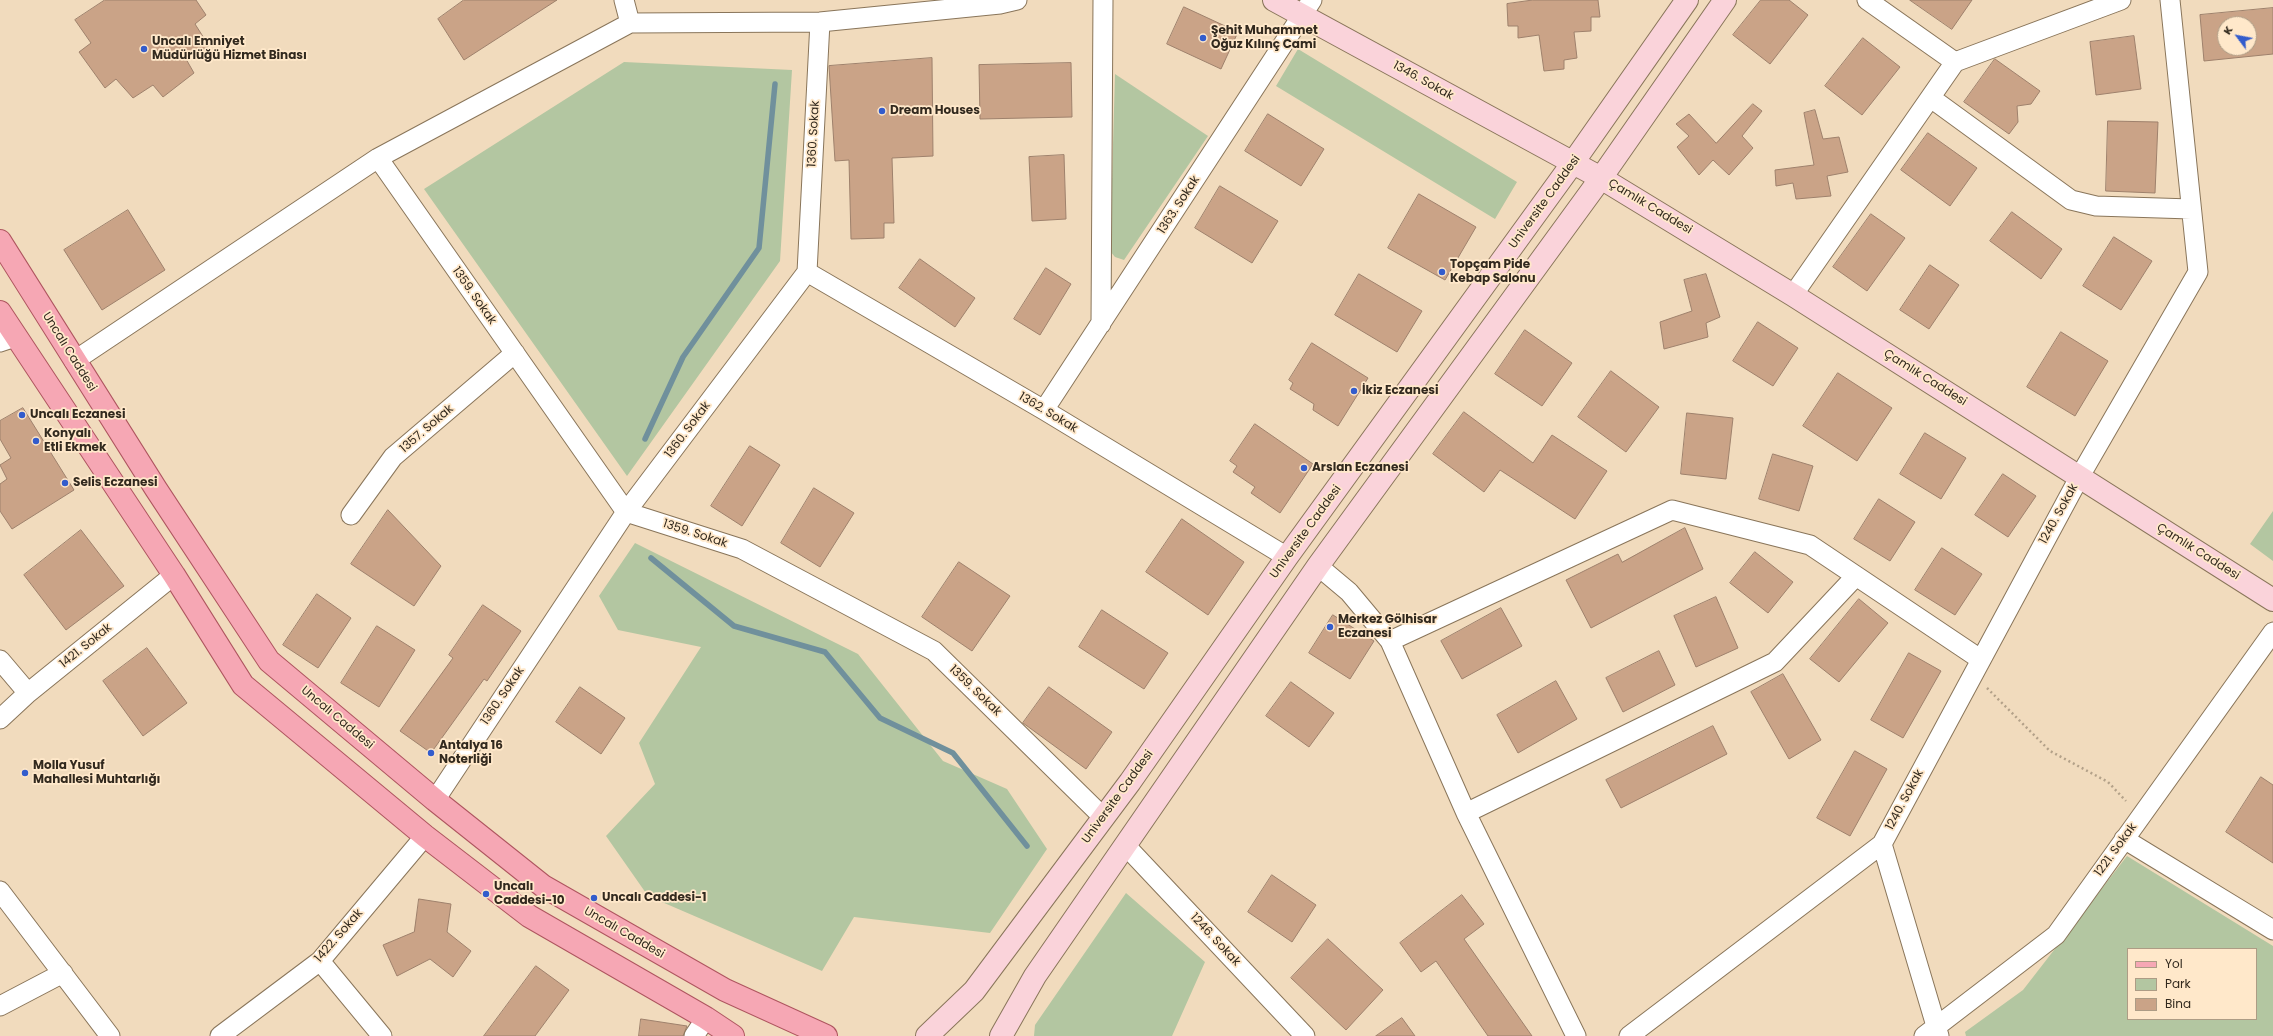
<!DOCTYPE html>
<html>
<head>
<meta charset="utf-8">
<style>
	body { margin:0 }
	#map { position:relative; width:2273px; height:1036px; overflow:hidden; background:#f1dbbd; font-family:Poppins,sans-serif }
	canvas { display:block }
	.legend { position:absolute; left:2127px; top:948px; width:130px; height:72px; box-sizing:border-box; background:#ffe8ca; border:1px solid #ad9c85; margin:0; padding:5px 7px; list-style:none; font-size:12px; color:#32291e }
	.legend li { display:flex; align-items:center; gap:8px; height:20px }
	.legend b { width:20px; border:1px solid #ad9c85 }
	.north { position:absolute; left:2217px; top:16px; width:40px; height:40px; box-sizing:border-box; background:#ffe8ca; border:1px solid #ad9c85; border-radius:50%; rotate:302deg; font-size:11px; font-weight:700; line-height:16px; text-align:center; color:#32291e }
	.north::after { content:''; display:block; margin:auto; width:14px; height:18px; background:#335ccc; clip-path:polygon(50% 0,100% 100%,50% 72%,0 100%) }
</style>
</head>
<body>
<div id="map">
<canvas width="2273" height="1036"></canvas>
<ul class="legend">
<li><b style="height:5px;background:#f6a7b4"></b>Yol</li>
<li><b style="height:11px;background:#b3c6a1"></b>Park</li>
<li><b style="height:11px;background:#caa387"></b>Bina</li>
</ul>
<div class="north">K</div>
</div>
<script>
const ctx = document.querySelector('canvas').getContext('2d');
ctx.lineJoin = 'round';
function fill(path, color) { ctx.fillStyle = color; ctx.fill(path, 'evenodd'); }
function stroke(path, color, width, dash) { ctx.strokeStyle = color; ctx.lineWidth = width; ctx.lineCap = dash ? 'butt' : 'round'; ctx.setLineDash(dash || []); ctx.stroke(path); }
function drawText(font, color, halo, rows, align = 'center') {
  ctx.font = font + ' Poppins,sans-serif'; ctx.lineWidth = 3.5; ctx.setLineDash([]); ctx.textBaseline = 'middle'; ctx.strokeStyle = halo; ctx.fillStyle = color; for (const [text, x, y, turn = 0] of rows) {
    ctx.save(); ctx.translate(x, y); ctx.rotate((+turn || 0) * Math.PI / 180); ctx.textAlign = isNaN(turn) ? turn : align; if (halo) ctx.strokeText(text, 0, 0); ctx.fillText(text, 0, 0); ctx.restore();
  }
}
const green = new Path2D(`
	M1298 49 1517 182 1495 219 1276 86Z
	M624 62 792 70 780 261 627 476 424 189Z
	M1115 74 1208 136 1124 260 1115 257 1110 251Z
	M2273 511V561L2250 544Z
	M635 543 858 654 943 761 1007 789 1047 849 990 933 854 917 822 971 648 896 606 836 655 784 639 743 701 647 618 630 599 596Z
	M2127 856 2273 946V1036H1966L1965 1032 2023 990ZM2128 949H2256V1019H2128Z
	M1126 893 1205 962 1172 1036H1034L1035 1025Z`);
const stream = new Path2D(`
	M645 439 683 357 759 248 775 84
	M651 558 734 626 825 652 880 718 953 753 1027 846`);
const building = new Path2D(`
	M105 0H196L206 15 195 24 209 46 186 59 194 73 163 97 153 85 133 98 116 79 105 88 79 52 91 43 75 20Z
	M464 0H557L464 60 438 19Z
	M1533 0H1598L1600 17H1591V31L1574 32 1577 58 1564 60V69L1544 71 1539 35 1518 38V26H1508L1507 4Z
	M1761 0H1789L1808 15 1770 64 1733 35Z
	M1910 0H1972L1952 29Z
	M1184 7 1238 32 1221 69 1167 44Z
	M2273 8V54L2204 61 2200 15ZM2225 24H2249V48H2225Z
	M2134 36 2141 89 2096 95 2090 42Z
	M1863 38 1900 67 1862 115 1825 86Z
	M932 58 933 156 892 158 894 223H884V238L851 239 849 160 835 161 829 66Z
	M1995 59 2040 91 2031 104 2017 106 2018 122 2009 134 1964 102Z
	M1071 63 1072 117 980 119 979 65Z
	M1753 104 1762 111 1742 136 1753 148 1729 175 1713 160 1699 175 1677 147 1689 136 1676 124 1689 114 1716 143Z
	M1815 110 1823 139 1839 137 1848 172 1827 176 1831 196 1796 199 1793 183 1776 186 1775 170 1814 165 1804 113Z
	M1268 114 1324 149 1301 186 1245 151Z
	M2108 121 2158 122 2155 193 2106 191Z
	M1928 133 1977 168 1950 206 1901 170Z
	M1064 155 1066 219 1032 221 1029 157Z
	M1220 186 1278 221 1252 263 1195 228Z
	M1419 194 1476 227 1445 280 1388 248Z
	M128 210 165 270 102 310 64 250Z
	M2012 212 2062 249 2041 279 1990 241Z
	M1871 214 1905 238 1867 291 1833 267Z
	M2114 237 2152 261 2121 310 2083 286Z
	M920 259 975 298 955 327 899 288Z
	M1930 265 1959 285 1929 329 1900 310Z
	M1046 268 1071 284 1040 335 1014 319Z
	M1359 274 1422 311 1397 352 1335 315Z
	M1706 274 1720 317 1706 323 1708 337 1664 349 1660 322 1692 311 1684 280Z
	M1758 322 1798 348 1773 386 1733 361Z
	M1525 330 1572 363 1542 406 1495 374Z
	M2061 332 2108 361 2075 416 2027 387Z
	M1312 343 1368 378 1338 426 1313 410 1314 404 1290 389 1293 383 1289 380Z
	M1611 371 1659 407 1626 452 1578 417Z
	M1838 373 1892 408 1857 461 1803 426Z
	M23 408 74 490 12 529 0 511V484L7 479 0 465 11 458 0 439V421Z
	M1464 412 1533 463 1552 435 1607 471 1575 519 1500 470 1484 492 1433 454Z
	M1687 413 1733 418 1726 479 1681 474Z
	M1255 424 1313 464 1280 513 1251 493 1255 487 1233 472 1237 466 1230 461Z
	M1925 433 1966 458 1941 499 1900 474Z
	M750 446 780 465 742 526 711 506Z
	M1773 454 1813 466 1799 511 1759 499Z
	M2003 474 2036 496 2008 537 1975 515Z
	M814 488 854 513 820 567 781 543Z
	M1879 499 1915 522 1890 561 1854 539Z
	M388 510 441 566 414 606 351 564Z
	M1182 519 1244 562 1208 615 1146 572Z
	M1685 528 1703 569 1591 628 1566 580 1618 554 1622 562Z
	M81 530 124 586 66 630 24 575Z
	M1942 548 1982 574 1955 615 1915 590Z
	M1755 552 1793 582 1768 613 1730 583Z
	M959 562 1010 596 972 651 922 617Z
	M317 594 351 618 318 668 283 645Z
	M1716 597 1738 648 1696 667 1674 616Z
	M1859 599 1888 623 1839 682 1810 659Z
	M483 605 521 631 487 681 484 679 431 753 400 731 453 658 449 655Z
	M1501 608 1522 646 1462 679 1441 641Z
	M1102 610 1168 653 1144 689 1079 647Z
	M1333 615 1374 641 1350 679 1309 653Z
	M377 626 415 650 379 707 341 683Z
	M147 648 187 703 143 736 103 681Z
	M1659 651 1675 685 1623 712 1606 678Z
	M1909 653 1941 671 1903 738 1871 720Z
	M1783 674 1821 740 1789 759 1751 692Z
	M1556 681 1577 719 1518 753 1497 715Z
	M1291 682 1334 713 1309 747 1266 716Z
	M580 687 625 718 601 754 556 722Z
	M1049 687 1112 732 1086 769 1023 723Z
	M1713 726 1727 754 1621 808 1606 780Z
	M1855 751 1887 769 1850 836 1817 818Z
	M2261 777 2273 785V863L2226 832Z
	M1272 875 1316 905 1292 942 1248 912Z
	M1462 895 1484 924 1464 939 1532 1036H1488L1436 961 1421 972 1400 943Z
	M419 899 451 904 447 932 471 951 453 977 430 959 397 976 383 945 414 932Z
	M1328 939 1383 990 1346 1030 1291 978Z
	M536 966 569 990 535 1036H484Z
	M1402 1018 1415 1036H1376Z
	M641 1019 687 1026 683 1036H639Z`);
const path = new Path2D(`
	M1987 688 2050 751 2108 782 2126 801`);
const street = new Path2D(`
	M624 0 630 23
	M1867 0 1955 62
	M1931 98 2071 200 2096 206 2191 209
	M378 158 626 512 742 549 934 651 1104 818
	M807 272 1044 410 1287 557
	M1793 295 1955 62 2121 0
	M1101 324 1103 0
	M0 342 15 337
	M74 361 378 158 630 23 820 22 1000 4 1017 0
	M1044 410 1312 0
	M351 515 393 457 515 353
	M1318 566 1349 592 1390 641 1466 813 1576 1036
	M1390 641 1672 510 1810 545 1980 659
	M0 660 28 693
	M0 719 28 693 174 575
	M435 800 626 512 807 272 820 22
	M1466 813 1775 662 1855 577
	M2124 839 2273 930
	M1882 844 1939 1036
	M1125 845 1305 1036
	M0 891 110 1036
	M320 961 382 1036
	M0 1006 63 973
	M220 1036 320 961 425 836
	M694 1036 706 1018
	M1629 1036 1882 844 2080 476 2198 272 2170 0
	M1924 1036 2056 935 2273 632`);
const secondary = new Path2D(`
	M1274 0 1601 178 1793 295 2273 600
	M927 1036 974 991 1130 782 1287 557 1572 164 1687 0
	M1001 1036 1035 976 1318 566 1601 178 1725 0`);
const primary = new Path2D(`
	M0 241 156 489 269 661 435 800 543 886 725 990 826 1036
	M0 312 174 575 243 685 425 836 529 916 706 1018 733 1036`);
const markers = [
	[1203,38,4,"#335ccc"],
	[144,49,4,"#335ccc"],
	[882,111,4,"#335ccc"],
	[1442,272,4,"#335ccc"],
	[1354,391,4,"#335ccc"],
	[22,415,4,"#335ccc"],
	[36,441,4,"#335ccc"],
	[1304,468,4,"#335ccc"],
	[65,483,4,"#335ccc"],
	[1330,627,4,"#335ccc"],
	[431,753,4,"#335ccc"],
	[25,773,4,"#335ccc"],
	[486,894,4,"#335ccc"],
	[594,898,4,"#335ccc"]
];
const poiNames = [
	["Şehit Muhammet",1211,31],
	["Oğuz Kılınç Cami",1211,45],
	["Uncalı Emniyet",152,42],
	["Müdürlüğü Hizmet Binası",152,56],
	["Dream Houses",890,111],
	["Topçam Pide",1450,265],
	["Kebap Salonu",1450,279],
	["İkiz Eczanesi",1362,391],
	["Uncalı Eczanesi",30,415],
	["Konyalı",44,434],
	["Etli Ekmek",44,448],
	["Arslan Eczanesi",1312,468],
	["Selis Eczanesi",73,483],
	["Merkez Gölhisar",1338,620],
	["Eczanesi",1338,634],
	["Antalya 16",439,746],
	["Noterliği",439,760],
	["Molla Yusuf",33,766],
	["Mahallesi Muhtarlığı",33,780],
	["Uncalı",494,887],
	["Caddesi-10",494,901],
	["Uncalı Caddesi-1",602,898]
];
const streetNames = [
	["1346. Sokak",1423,81,29],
	["1360. Sokak",814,134,-87],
	["Universite Caddesi",1545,202,-54],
	["1363. Sokak",1179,205,-57],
	["Çamlık Caddesi",1650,207,31],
	["1359. Sokak",474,296,55],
	["Uncalı Caddesi",69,352,58],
	["Çamlık Caddesi",1925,378,32],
	["1362. Sokak",1048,413,31],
	["1357. Sokak",427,429,-41],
	["1360. Sokak",688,430,-53],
	["1240. Sokak",2059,514,-61],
	["Universite Caddesi",1306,532,-54],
	["1359. Sokak",695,534,18],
	["Çamlık Caddesi",2198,552,32],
	["1421. Sokak",86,646,-39],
	["1359. Sokak",975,691,44],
	["1360. Sokak",503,696,-56],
	["Uncalı Caddesi",337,718,40],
	["Universite Caddesi",1118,797,-54],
	["1240. Sokak",1905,800,-62],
	["1221. Sokak",2116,850,-54],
	["Uncalı Caddesi",624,933,30],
	["1422. Sokak",339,936,-49],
	["1246. Sokak",1215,940,47]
];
fill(green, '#b3c6a1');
stroke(stream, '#70909c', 5.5);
fill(building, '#caa387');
stroke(building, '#9e816c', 1);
stroke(street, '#89755a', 21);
stroke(secondary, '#89755a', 24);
stroke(primary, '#ae555f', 24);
stroke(path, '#b3a189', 2.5, [2, 3]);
stroke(street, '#fff', 19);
stroke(secondary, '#fad3da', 22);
stroke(primary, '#f6a7b4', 22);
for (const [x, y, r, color] of markers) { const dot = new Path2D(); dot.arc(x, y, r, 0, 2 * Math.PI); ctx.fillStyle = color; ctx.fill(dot); stroke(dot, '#ffe8ca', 1.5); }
drawText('bold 12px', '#32291e', '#ffe8ca', poiNames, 'left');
drawText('12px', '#32291e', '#ffe8ca', streetNames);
</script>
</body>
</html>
